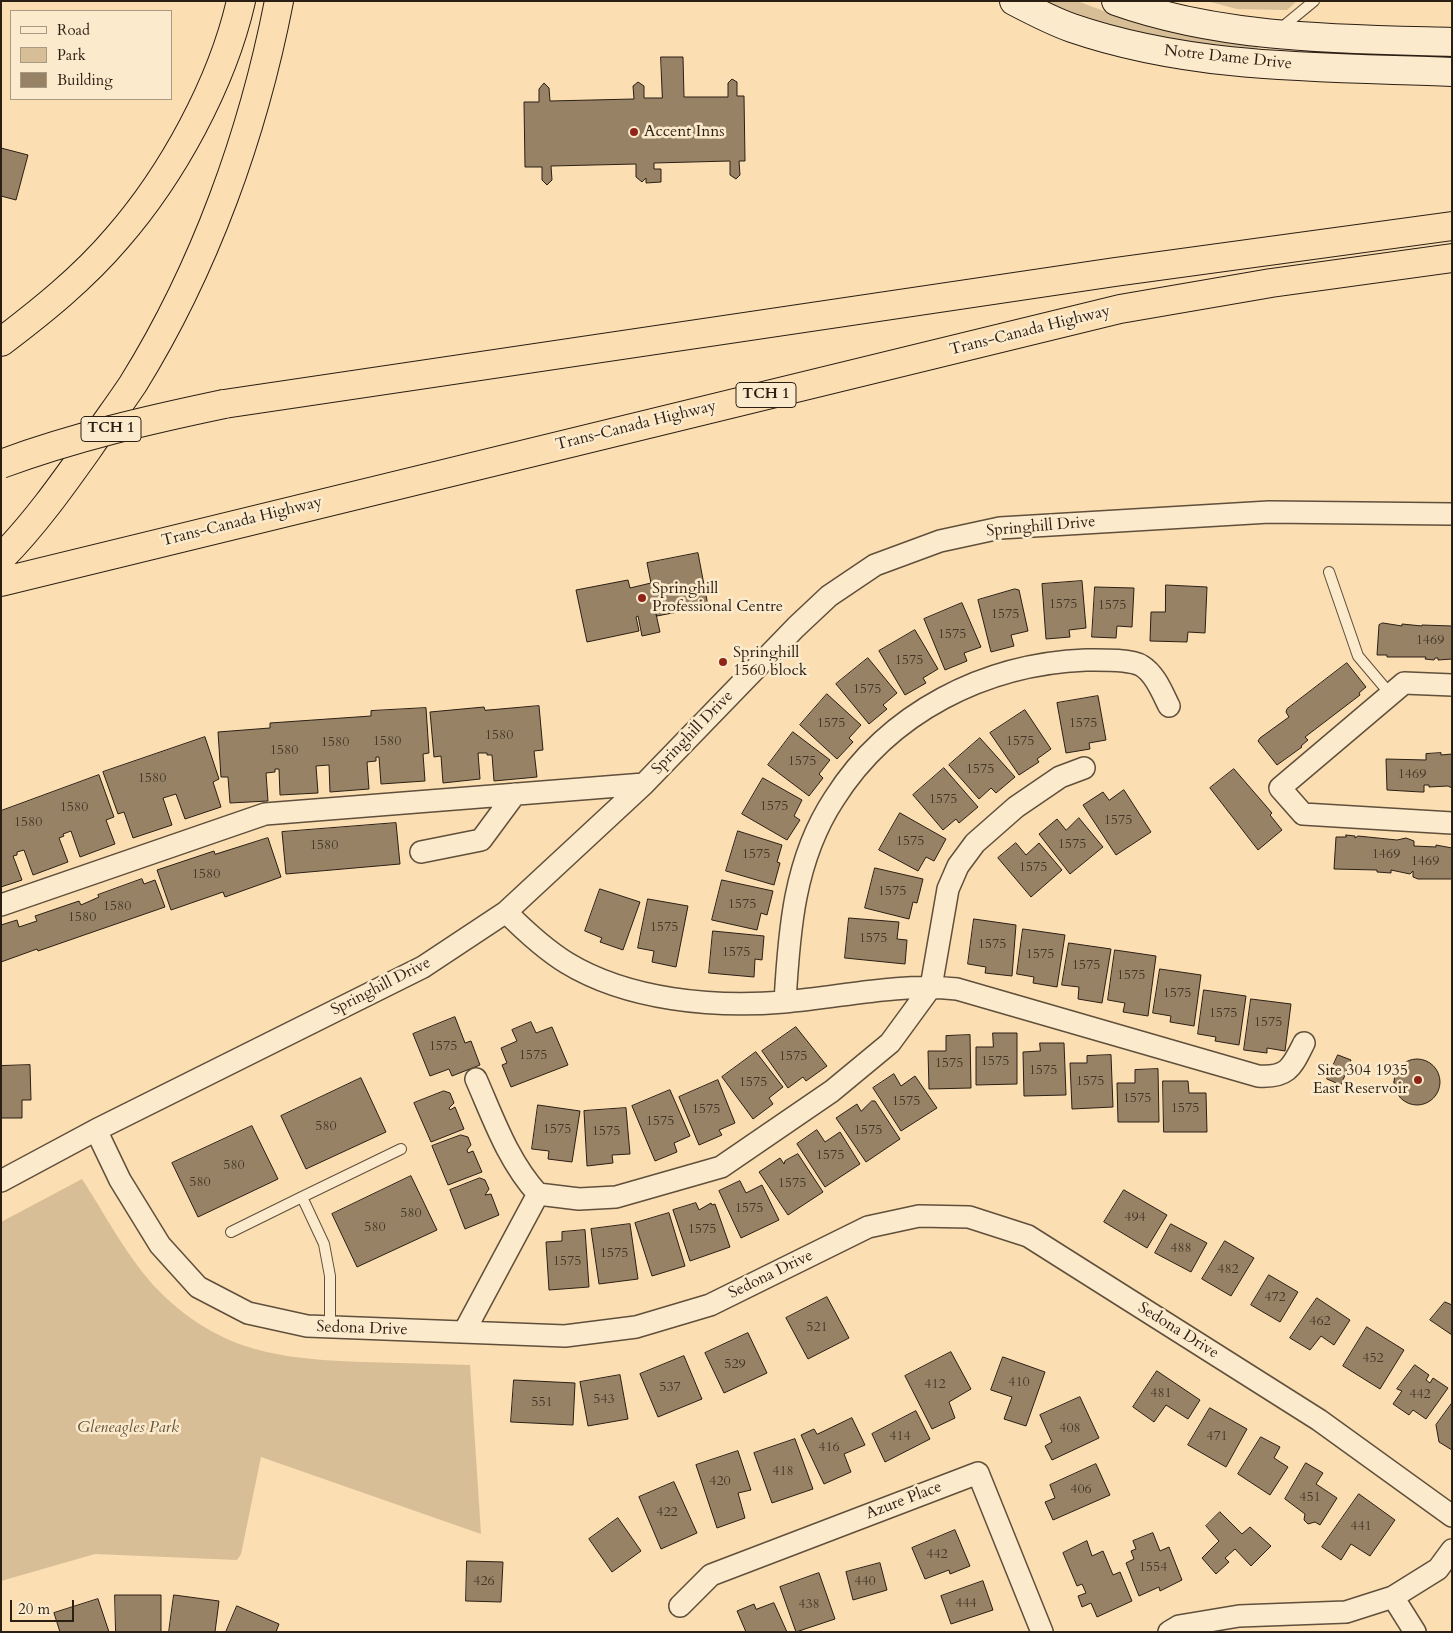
<!DOCTYPE html>
<html>
<head>
<meta charset="utf-8">
<style>
	body { margin:0 }
	#map { position:relative; width:1453px; height:1633px; overflow:hidden; background:#fbdeb1; font-family:Cardo,serif }
	canvas { display:block }
	.frame { position:absolute; inset:0; border:2px solid #2b1f14; pointer-events:none }
	.legend { position:absolute; left:10px; top:10px; width:162px; height:90px; box-sizing:border-box; background:#fceacc; border:1px solid #a89982; margin:0; padding:6px 9px; list-style:none; font-size:15px; color:#2b1f14 }
	.legend li { display:flex; align-items:center; gap:10px; height:25px }
	.legend b { width:25px; border:1px solid #a89982 }
	.scale { position:absolute; left:10px; top:1600px; width:64px; height:22px; box-sizing:border-box; border:2px solid #2b1f14; border-top:0; padding-left:6px; font-size:15px; line-height:18px; white-space:nowrap; color:#2b1f14; -webkit-text-stroke:4px #fceacc; paint-order:stroke }
</style>
</head>
<body>
<div id="map">
<canvas width="1453" height="1633"></canvas>
<div class="frame"></div>
<ul class="legend">
<li><b style="height:6px;background:#fceacc"></b>Road</li>
<li><b style="height:14px;background:#d8be96"></b>Park</li>
<li><b style="height:14px;background:#978266"></b>Building</li>
</ul>
<div class="scale">20 m</div>
</div>
<script>
const ctx = document.querySelector('canvas').getContext('2d');
ctx.lineJoin = 'round';
function fill(path, color) { ctx.fillStyle = color; ctx.fill(path, 'evenodd'); }
function stroke(path, color, width, dash) { ctx.strokeStyle = color; ctx.lineWidth = width; ctx.lineCap = dash ? 'butt' : 'round'; ctx.setLineDash(dash || []); ctx.stroke(path); }
function drawText(font, color, halo, rows, align = 'center') {
  ctx.font = font + ' Cardo,serif'; ctx.lineWidth = 5; ctx.setLineDash([]); ctx.textBaseline = 'middle'; ctx.strokeStyle = halo; ctx.fillStyle = color; for (const [text, x, y, turn = 0] of rows) {
    ctx.save(); ctx.translate(x, y); ctx.rotate((+turn || 0) * Math.PI / 180); ctx.textAlign = isNaN(turn) ? turn : align; if (halo) ctx.strokeText(text, 0, 0); ctx.fillText(text, 0, 0); ctx.restore();
  }
}
const green = new Path2D(`
	M1044 1H1077L1120 17 1214 39 1257 46 1258 49C1185 45 1112 29 1044 1Z
	M1207 1H1297L1287 10 1237 9Z
	M82 1179C106 1216 128 1259 159 1291 221 1353 282 1359 364 1362 399 1363 435 1364 470 1365L481 1534 261 1457 241 1554 237 1560 95 1554 1 1581V1222Z`);
const building = new Path2D(`
	M661 57H683L684 97H728V83L732 79 737 82V96H744L745 161H739L740 175 736 179 730 175V161L654 163V169H661V182L646 183V178L642 182 636 177V164L551 166 552 180 547 185 542 180V167H525L524 102H539V89L544 83 549 88 550 101 634 99 633 86 638 82 644 86V98H662Z
	M1 148 28 155 16 200 1 196Z
	M698 553 708 606 657 616 656 614 660 632 642 636 638 616 636 617 639 631 587 642 576 590 628 580 630 588 651 583 647 563Z
	M1082 581 1086 628 1069 630 1070 637 1046 639 1042 584Z
	M1166 585 1207 587 1205 633 1188 632 1187 642 1150 641 1151 612H1165Z
	M1095 587 1134 588 1132 627 1117 626 1116 638 1092 637Z
	M1015 589 1019 590 1028 631 1011 635 1014 646 991 652 978 600Z
	M962 603 981 647 964 653 967 661 945 670 924 619Z
	M1383 623 1402 626V624L1422 626V625L1452 626V659L1438 660V658H1435L1434 660 1425 659 1426 657H1387V655H1377L1379 625Z
	M915 630 938 669 923 678 926 683 905 695 879 651Z
	M868 658 897 693 883 705 887 709 869 724 836 684Z
	M1347 663 1366 687 1359 693 1360 695 1305 737 1308 740 1301 746 1302 747 1277 765 1258 741 1260 738 1289 717 1286 712 1287 709Z
	M827 694 861 725 849 738 853 742 837 759 800 725Z
	M1098 696 1106 740 1089 743 1090 749 1066 753 1057 703Z
	M539 706 543 750 534 751 537 777 494 781 492 755H487V753H478L480 779 443 783 441 756 434 757 430 712 484 707 485 710Z
	M426 708 429 753 423 754 425 781 381 784 379 757H376V761L367 762 369 789 330 792 329 765 316 766 318 793 280 795 279 769H275V772L266 773 268 801 230 803 228 777H221L218 732 270 728V723L371 716V711Z
	M1025 710 1051 749 1037 759 1039 762 1019 775 990 733Z
	M793 732 830 760 819 774 823 778 809 796 768 765Z
	M205 737 219 779 213 782 221 807 185 819 176 794 163 798 172 825 133 838 124 812 118 814 103 772Z
	M980 738 1015 777 996 793 991 788 979 799 949 765Z
	M1441 753V755L1452 754V788L1448 786 1429 787V785H1424V792H1421L1387 790 1386 759 1426 760V754Z
	M944 768 978 807 959 823 956 819 943 830 913 795Z
	M1234 769 1272 813 1270 815 1282 830 1258 850 1210 788Z
	M99 775 114 817 106 820 115 844 80 857 71 831 63 834 64 836 59 838 68 862 33 875 24 850 17 852V855L13 856 22 880 1 887V811Z
	M763 778 802 800 794 816 800 820 787 840 742 814Z
	M1124 790 1151 832 1116 855 1083 805 1103 792 1109 800Z
	M900 813 946 839 934 861 926 857 918 871 879 850Z
	M1079 818 1103 847 1070 874 1039 834 1057 819 1066 830Z
	M396 823 400 864 286 874 282 832Z
	M738 831 782 845 777 862 780 863 774 885 726 871Z
	M1346 835 1355 836V838L1358 836 1397 840 1406 838 1414 841V846L1436 847V845L1452 848V879H1418L1413 877V871L1410 874 1391 870V873L1377 872V870L1334 869 1336 837H1346Z
	M268 838 281 877 225 897 223 892 171 910 157 870 214 851 215 854Z
	M1016 843 1026 855 1039 843 1062 870 1031 897 998 858Z
	M875 868 923 879 917 903 913 902 909 919 865 908Z
	M142 879 144 884 155 880 165 907 38 951 37 949 1 962V925L17 920 19 927 37 921 35 916 79 901 81 905 99 897 98 895Z
	M722 880 773 891 767 915 761 913 757 930 712 920Z
	M600 889 640 902 623 950 600 942 602 938 585 931Z
	M648 899 688 906 676 967 652 962 654 951 638 948Z
	M849 918 899 922 897 939 907 940 905 964 845 958Z
	M974 919 1016 925 1012 976 985 973 986 967 968 964Z
	M1023 929 1065 935 1057 987 1033 983 1034 977 1017 974Z
	M713 931 764 936 762 960 755 959 754 977 709 973Z
	M1069 943 1111 949 1102 1003 1078 999 1079 987 1062 985Z
	M1115 950 1156 956 1148 1016 1123 1012 1125 1003 1108 1000Z
	M1160 969 1201 975 1194 1026 1170 1022 1171 1016 1153 1013Z
	M1204 990 1246 996 1239 1045 1215 1041 1216 1037 1198 1034Z
	M1251 999 1291 1004 1285 1051 1267 1048V1053L1244 1050Z
	M455 1017 465 1043 471 1041 480 1065 452 1076 449 1069 430 1076 413 1034Z
	M531 1022 536 1033 552 1027 568 1065 511 1087 502 1065 507 1063 501 1048 517 1041 512 1030Z
	M796 1027 827 1066 806 1081 803 1077 788 1088 762 1051Z
	M993 1033H1017V1084L976 1085V1047H993Z
	M970 1035 971 1088 929 1089 928 1051H946V1036Z
	M1040 1043H1064L1066 1095 1024 1096 1023 1052 1040 1051Z
	M756 1052 783 1087 769 1098 773 1104 753 1119 722 1077Z
	M1111 1055 1113 1107 1072 1109 1070 1063H1087V1056Z
	M1338 1055 1351 1060 1341 1085 1327 1079Z
	M1394 1082a23 23 0 1 1 46 0a23 23 0 1 1-46 0Z
	M30 1065 31 1100H22V1118H1V1066Z
	M1158 1069 1159 1122H1118L1117 1083H1135V1070Z
	M894 1074 901 1086 915 1076 937 1108 901 1131 873 1088Z
	M361 1078 386 1132 306 1169 281 1116Z
	M718 1080 735 1123 719 1130 722 1135 699 1145 679 1097Z
	M1163 1081H1188L1189 1093H1206L1207 1132H1164Z
	M670 1090 690 1136 674 1143 677 1152 655 1161 632 1106Z
	M444 1091 450 1093 454 1103 449 1108 450 1110 455 1107 464 1129 431 1142 414 1103Z
	M872 1101H875L900 1139 866 1162 836 1118 857 1104 861 1111Z
	M538 1105 580 1111 572 1162 548 1159 549 1151 532 1149Z
	M626 1108 630 1154 612 1155 613 1163 587 1166 584 1111Z
	M252 1126 278 1179 198 1217 172 1163Z
	M817 1130 825 1142 840 1132 860 1164 825 1187 797 1144Z
	M461 1135 468 1137 471 1145 467 1150 468 1153 473 1151 482 1172 448 1185 432 1146Z
	M798 1154 823 1192 788 1215 759 1172 780 1158 784 1164 785 1161Z
	M411 1176 437 1230 357 1267 332 1214Z
	M480 1178 485 1180 489 1189 485 1195 491 1194 499 1215 465 1229 450 1190Z
	M740 1181 746 1193 762 1185 779 1220 741 1238 719 1191Z
	M1124 1190 1167 1215 1147 1248 1104 1222Z
	M696 1203 699 1210 711 1203 712 1205 715 1204 730 1247 690 1261 673 1210Z
	M669 1213 685 1266 652 1276 635 1223Z
	M630 1224 638 1279 599 1284 591 1229Z
	M1171 1224 1207 1243 1191 1272 1155 1253Z
	M585 1230 589 1287 549 1290 546 1242 562 1241V1232Z
	M1225 1241 1254 1258 1231 1296 1202 1279Z
	M1269 1275 1298 1292 1280 1322 1251 1305Z
	M827 1297 849 1338 808 1359 786 1318Z
	M1317 1298 1350 1320 1334 1345 1321 1336 1310 1350 1290 1338Z
	M1445 1302 1452 1305V1335L1430 1320Z
	M1367 1327 1404 1350 1380 1389 1343 1366Z
	M748 1333 767 1373 724 1393 705 1353Z
	M951 1352 971 1389 949 1402 955 1418 932 1429 905 1376Z
	M684 1356 702 1399 658 1417 640 1374Z
	M1003 1357 1045 1372 1026 1426 1004 1419 1012 1397 991 1390Z
	M1415 1365 1429 1375 1426 1380 1430 1383 1433 1378 1448 1388 1426 1419 1413 1410 1409 1415 1393 1404 1402 1391 1397 1389Z
	M1157 1371 1200 1400 1188 1419 1166 1405 1154 1422 1133 1407Z
	M620 1375 628 1419 588 1426 580 1382Z
	M514 1380 575 1383 573 1425 511 1422Z
	M1080 1397 1099 1438 1052 1460 1045 1446 1052 1442 1040 1415Z
	M1452 1403V1450L1439 1442 1436 1425Z
	M1210 1408 1247 1429 1226 1467 1188 1445Z
	M916 1411 930 1439 885 1462 872 1434Z
	M852 1418 865 1445 844 1454 851 1472 824 1484 801 1435 814 1429 817 1434Z
	M1261 1437 1280 1447 1274 1458 1288 1467 1270 1495 1238 1474Z
	M795 1439 813 1489 772 1503 754 1453Z
	M738 1451 751 1490 738 1493 745 1518 717 1528 696 1465Z
	M1306 1463 1323 1473 1316 1484 1337 1498 1320 1525 1315 1522 1308 1524 1304 1520 1305 1514 1285 1499Z
	M1096 1464 1110 1495 1053 1520 1045 1502 1055 1498 1050 1485Z
	M674 1482 697 1533 661 1549 639 1497Z
	M1359 1494 1395 1520 1370 1556 1351 1544 1341 1560 1322 1547Z
	M1220 1512 1242 1534 1250 1527 1271 1546 1251 1566 1235 1549 1225 1558 1229 1562 1216 1574 1202 1558 1219 1541 1206 1526Z
	M618 1518 641 1551 612 1572 589 1539Z
	M955 1530 970 1566 950 1574 949 1570 925 1579 912 1548Z
	M1153 1533 1160 1551 1169 1547 1182 1580 1160 1591 1159 1587 1139 1596 1126 1563 1134 1559 1131 1551 1136 1549 1133 1541Z
	M1087 1541 1092 1556 1103 1551 1113 1575 1120 1572 1132 1601 1097 1617 1091 1603 1082 1607 1078 1596 1086 1593 1082 1584 1077 1586 1063 1553Z
	M467 1561 503 1562 501 1602 466 1601Z
	M880 1563 887 1590 853 1600 846 1572Z
	M819 1573 835 1619 796 1632 780 1587Z
	M983 1581 993 1610 951 1624 941 1596Z
	M115 1595H161V1632H116Z
	M174 1595 219 1601 215 1632H169Z
	M98 1599 109 1632H60L54 1613Z
	M774 1603 787 1632H746L737 1611 754 1604 756 1609Z
	M237 1606 279 1624 276 1632H226Z`);
const lane = new Path2D(`
	M1280 29 1314 1
	M1329 572 1358 656 1391 695
	M302 1197 401 1149
	M231 1232 302 1197 324 1244 330 1276V1328`);
const street = new Path2D(`
	M1452 685 1404 683 1280 788 1303 814 1452 823
	M421 852 481 840 515 794
	M1 905 265 814 644 784
	M506 912C525 931 544 949 567 963 628 1000 714 1008 784 1002 843 997 895 983 957 989L1258 1076C1288 1078 1292 1067 1304 1043
	M785 1002C789 931 794 860 834 799 889 712 985 664 1086 660 1099 660 1131 659 1142 666 1155 674 1162 692 1169 706
	M476 1079C494 1120 508 1161 538 1194L579 1199 616 1197 721 1167 832 1091 890 1043 931 987 948 889 958 866 975 843 1016 807 1060 777 1084 768
	M96 1130 120 1180 160 1245 198 1287 248 1313 307 1326 565 1336 636 1327 710 1305 868 1227 919 1216 969 1217 1028 1236 1319 1420 1452 1516
	M1 1181 96 1130 423 967 506 912 644 784 796 627 829 596 875 565 940 541 1000 528 1269 512 1452 514
	M464 1332 538 1194
	M1393 1597 1415 1632
	M680 1606 711 1575 978 1473 1042 1632
	M1169 1632 1179 1626 1239 1616 1346 1612 1393 1597 1438 1569 1452 1550`);
const secondary = new Path2D(`
	M1014 1C1033 11 1052 21 1072 28 1194 70 1325 67 1452 72
	M1116 1C1223 39 1340 39 1452 42`);
const highway = new Path2D(`
	M1 342C42 311 83 278 117 238 172 175 222 84 241 1
	M224 404 1115 272 1452 226
	M1 558C34 525 63 484 90 446 104 425 119 405 133 384 205 268 253 134 279 1
	M1 582 1120 309 1271 283 1452 258`);
const highwayBridge = new Path2D(`
	M1 464C74 437 148 420 224 404`);
const markers = [
	[634,132,5,"#8f2418"],
	[642,598,5,"#8f2418"],
	[723,662,5,"#8f2418"],
	[1418,1080,5,"#8f2418"]
];
const numberNames = [
	["1575",1063,605],
	["1575",1112,606],
	["1575",1005,615],
	["1575",952,635],
	["1469",1430,641],
	["1575",909,661],
	["1575",867,690],
	["1575",831,724],
	["1575",1083,724],
	["1580",499,736],
	["1580",387,742],
	["1575",1020,742],
	["1580",335,743],
	["1580",284,751],
	["1575",802,762],
	["1575",980,770],
	["1469",1412,775],
	["1580",152,779],
	["1575",943,800],
	["1575",774,807],
	["1580",74,808],
	["1575",1118,821],
	["1580",28,823],
	["1575",910,842],
	["1575",1072,845],
	["1580",324,846],
	["1575",756,855],
	["1469",1386,855],
	["1469",1425,862],
	["1575",1033,868],
	["1580",206,875],
	["1575",892,892],
	["1575",742,905],
	["1580",117,907],
	["1580",82,918],
	["1575",664,928],
	["1575",873,939],
	["1575",992,945],
	["1575",736,953],
	["1575",1040,955],
	["1575",1086,966],
	["1575",1131,976],
	["1575",1177,994],
	["1575",1223,1014],
	["1575",1268,1023],
	["1575",443,1047],
	["1575",533,1056],
	["1575",793,1057],
	["1575",995,1062],
	["1575",949,1064],
	["1575",1043,1071],
	["1575",1090,1082],
	["1575",753,1083],
	["1575",1137,1099],
	["1575",906,1102],
	["1575",1185,1109],
	["1575",706,1110],
	["1575",660,1122],
	["580",326,1127],
	["1575",557,1130],
	["1575",868,1131],
	["1575",606,1132],
	["1575",830,1156],
	["580",234,1166],
	["580",200,1183],
	["1575",792,1184],
	["1575",749,1209],
	["580",411,1214],
	["494",1135,1218],
	["580",375,1228],
	["1575",702,1230],
	["488",1181,1249],
	["1575",614,1254],
	["1575",567,1262],
	["482",1228,1270],
	["472",1275,1298],
	["462",1320,1322],
	["521",817,1328],
	["452",1373,1359],
	["529",735,1365],
	["410",1019,1383],
	["412",935,1385],
	["537",670,1388],
	["481",1161,1394],
	["442",1420,1395],
	["543",604,1400],
	["551",542,1403],
	["408",1070,1429],
	["414",900,1437],
	["471",1217,1437],
	["416",829,1448],
	["418",783,1472],
	["420",720,1482],
	["406",1081,1490],
	["451",1310,1498],
	["422",667,1513],
	["441",1361,1527],
	["442",937,1555],
	["1554",1153,1568],
	["426",484,1582],
	["440",865,1582],
	["444",966,1604],
	["438",809,1605]
];
const shields = [
	[766,395,60],
	[111,429,60]
];
const shieldNames = [
	["TCH 1",766,395],
	["TCH 1",111,429]
];
const streetNames = [
	["Notre Dame Drive",1228,58,6],
	["Trans-Canada Highway",1030,331,-14],
	["Trans-Canada Highway",636,426,-14],
	["Trans-Canada Highway",242,522,-14],
	["Springhill Drive",1041,527,-5],
	["Springhill Drive",693,733,-46],
	["Springhill Drive",381,987,-27],
	["Sedona Drive",771,1275,-26],
	["Sedona Drive",362,1329,2],
	["Sedona Drive",1178,1331,32],
	["Azure Place",904,1501,-21]
];
const poiNames = [
	["Accent Inns",644,132],
	["Springhill",652,589],
	["Professional Centre",652,607],
	["Springhill",733,653],
	["1560 block",733,671],
	["Site 304 1935",1408,1071,"right"],
	["East Reservoir",1408,1089,"right"]
];
const parkNames = [
	["Gleneagles Park",128,1428]
];
fill(green, '#d8be96');
fill(building, '#978266');
stroke(building, '#2b1f14', 1);
stroke(lane, '#5f4f3b', 12);
stroke(street, '#5f4f3b', 24);
stroke(secondary, '#2b1f14', 30);
stroke(highway, '#2b1f14', 30);
stroke(lane, '#fceacc', 10);
stroke(street, '#fceacc', 21);
stroke(secondary, '#fceacc', 28);
stroke(highway, '#fbdeb1', 28);
stroke(highwayBridge, '#2b1f14', 30, []);
stroke(highwayBridge, '#fbdeb1', 28);
for (const [x, y, r, color] of markers) { const dot = new Path2D(); dot.arc(x, y, r, 0, 2 * Math.PI); ctx.fillStyle = color; ctx.fill(dot); stroke(dot, '#fceacc', 2); }
drawText('14px', '#463828', null, numberNames);
for (const [x, y, w] of shields) { const box = new Path2D(); box.roundRect(x - w / 2, y - 12.5, w, 25, 4); ctx.fillStyle = '#fceacc'; ctx.fill(box); stroke(box, '#2b1f14', 1); }
drawText('bold 15px', '#2b1f14', null, shieldNames);
drawText('16px', '#2b1f14', '#fceacc', streetNames);
drawText('16px', '#2b1f14', '#fceacc', poiNames, 'left');
drawText('italic 16px', '#5f4f3b', '#fceacc', parkNames);
</script>
</body>
</html>
